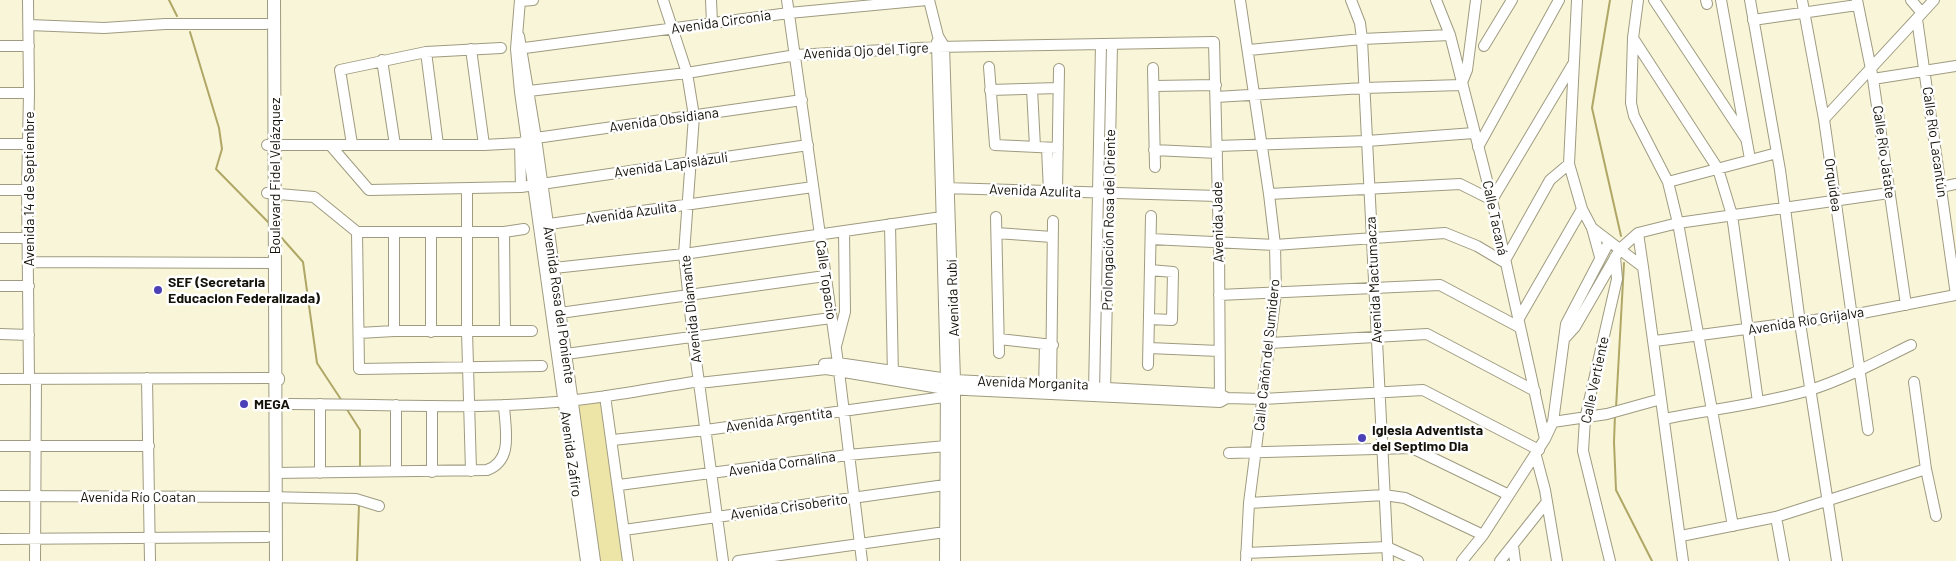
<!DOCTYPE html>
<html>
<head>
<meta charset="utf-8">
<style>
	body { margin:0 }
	canvas { display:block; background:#f8f5d8 }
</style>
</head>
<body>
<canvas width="1956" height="561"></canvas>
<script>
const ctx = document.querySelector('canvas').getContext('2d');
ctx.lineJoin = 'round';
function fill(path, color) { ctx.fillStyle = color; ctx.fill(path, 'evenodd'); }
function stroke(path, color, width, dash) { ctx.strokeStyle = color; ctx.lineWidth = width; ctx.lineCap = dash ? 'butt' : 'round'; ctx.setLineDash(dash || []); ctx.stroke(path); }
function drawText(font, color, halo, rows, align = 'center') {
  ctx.font = font + ' Barlow,sans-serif'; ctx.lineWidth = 5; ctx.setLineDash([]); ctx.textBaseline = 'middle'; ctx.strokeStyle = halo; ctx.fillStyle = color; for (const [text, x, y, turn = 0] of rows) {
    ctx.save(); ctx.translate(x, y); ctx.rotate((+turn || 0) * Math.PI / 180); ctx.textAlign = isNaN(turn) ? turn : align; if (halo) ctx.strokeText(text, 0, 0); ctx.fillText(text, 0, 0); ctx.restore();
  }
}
const green = new Path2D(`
	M604 399 625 561H597L576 402Z`);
const stream = new Path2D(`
	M169 0 177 16
	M1610 0 1592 108 1621 236
	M190 32 219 128 222 149 216 169 269 223
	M280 236 303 262 317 363 342 401
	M346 408 360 430V466
	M1616 408 1624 263
	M1615 415 1614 442 1616 490 1652 561
	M357 561 359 505`);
const minor = new Path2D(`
	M28 0 29 93 27 190 29 378
	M520 0 516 49 520 92 586 561
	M663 0 687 73 694 116 684 254 693 338 723 561
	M711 0 712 23
	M787 0 838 363 862 561
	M929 0 938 36 944 46 955 380V561
	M1240 0 1269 194 1275 245 1276 293 1249 503 1246 561
	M1351 0 1360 23 1362 39 1388 561
	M1436 0 1450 35 1492 200 1545 439
	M1577 0 1569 164 1582 209 1592 228 1643 267 1683 561
	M1638 0 1633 38 1631 103 1634 116 1668 182 1678 223 1733 526
	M1654 0 1746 139
	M1706 0 1707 4
	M1721 0 1750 159
	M1750 0 1780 170 1800 323 1837 561
	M1802 0 1824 119 1868 430
	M1857 0 1873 79 1906 305
	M1911 0 1922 13
	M521 1 533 0
	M1917 19 1956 295
	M1753 20 1857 5
	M29 25 104 28 165 24H266
	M519 36 536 138 595 561
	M1633 38 1718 169 1732 215 1758 402
	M937 42 946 379 945 561
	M0 46H29
	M1484 46 1512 0
	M471 49 484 145
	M517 49 789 13 927 0
	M1249 50 1362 39 1450 35
	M426 52 438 145
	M382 60 395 145
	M989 67 995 145 1058 148
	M1153 68 1155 167
	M1873 79 1956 66
	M1154 86 1216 85
	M1032 89 1035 147
	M990 90 1058 88
	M520 92 687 73 796 55 936 47 1214 42 1219 244 1220 402
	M0 93H29
	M1216 97 1364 88 1461 85 1467 70 1476 0
	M1824 119 1934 0
	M520 143 521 187
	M0 144H28
	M352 144 340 70 426 52 501 48
	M267 145H484L520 143 536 138 802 100
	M331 146 369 190 521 187 808 145
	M1217 146 1367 141 1474 133
	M1478 147 1559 0
	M1047 148 1049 192
	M1154 150 1217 153
	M1668 182 1777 153
	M1941 187 1956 184
	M945 188 1218 196
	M467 189V331L471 471
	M0 190H27
	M1057 192 1059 69
	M267 193 314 197 357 232
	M1269 194 1460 184 1492 200 1573 64
	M996 217 999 353
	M890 224 893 377
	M542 225 813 187
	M1592 228 1600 257
	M357 232 359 369 542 366
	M357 232H504L524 229
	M394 232V331
	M504 232 505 331
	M997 233 1052 237
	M1638 233 1643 267
	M0 238H29
	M1151 239 1275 245 1445 233 1477 246 1504 262 1550 180 1569 164
	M29 262 275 263
	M554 268 684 254 942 217
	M0 286H29
	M1219 295 1440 285 1519 327
	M560 313 825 276
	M1149 319 1172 320 1173 272 1150 270
	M1518 320 1582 209
	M431 332V232
	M359 333 394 331H532
	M0 334 29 335
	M1566 337 1575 327 1620 249 1638 233 1678 223 1889 193
	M999 339 1053 345
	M1655 341 1852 315 1956 295
	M1270 343 1427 334 1535 391
	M836 346 845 312 844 231
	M1149 348 1219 351
	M566 354 831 318
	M824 364 838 363 955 380 1220 394 1227 398 1263 399 1423 390 1539 450
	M1148 365 1151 216
	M147 378 150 561
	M0 379 268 378H279V380
	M1914 382 1926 469 1936 516
	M1044 390 1045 344
	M1051 391 1053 221
	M1094 391 1101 44
	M1105 393 1112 44
	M605 396 628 561
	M275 404C364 403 453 410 542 403 592 400 643 390 693 382L699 383 826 369 945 389 1220 402 1227 398
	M320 404V473
	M396 405V471
	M1664 419C1713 409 1762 404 1810 390 1845 379 1878 361 1911 345
	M1553 422 1607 414 1661 399
	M613 440 706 430 951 396
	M0 446H149
	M1229 453 1412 448 1509 495
	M1536 456 1545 490 1557 561
	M432 472V406
	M275 473 487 470C514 460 505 429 504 405
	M619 485 848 455 946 446
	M0 496 267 497 356 499 379 506
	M1249 503 1384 495 1405 498 1483 535
	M1776 517 1784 561
	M624 530 952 484
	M1681 536 1776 517 1926 469
	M0 539 267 537
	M1513 545 1515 561
	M1246 553 1387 547 1418 561
	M35 561 36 379
	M738 561 945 532
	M1462 561 1483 535 1545 439 1553 422 1566 324 1609 242
	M1500 561 1546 503
	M1610 561 1583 451 1585 419 1617 279 1615 257`);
const major = new Path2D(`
	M274 0 276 561`);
const markers = [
	[158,290,5,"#4b40b6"],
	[244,404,5,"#4b40b6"],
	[1362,438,5,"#4b40b6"]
];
const streetNames = [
	["Avenida Circonia",721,22,-8],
	["Avenida Ojo del Tigre",866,51,-3],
	["Avenida Obsidiana",664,120,-8],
	["Calle Río Lacantún",1935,142,82],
	["Calle Río Jatate",1884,152,82],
	["Avenida Lapislázuli",671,165,-8],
	["Boulevard Fidel Velázquez",275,176,-90],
	["Orquídea",1833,185,82],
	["Avenida 14 de Septiembre",29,189,-90],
	["Avenida Azulita",1035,191,2],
	["Avenida Azulita",631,213,-8],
	["Calle Tacaná",1495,218,78],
	["Prolongación Rosa del Oriente",1109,220,-89],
	["Avenida Jade",1218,222,-91],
	["Calle Topacio",826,280,82],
	["Avenida Mactumacza",1374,280,-93],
	["Avenida Rubí",953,298,-92],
	["Avenida Rosa del Poniente",559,305,82],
	["Avenida Diamante",691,309,-96],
	["Avenida Río Grijalva",1806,321,-9],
	["Calle Cañón del Sumidero",1267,355,-84],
	["Calle Vertiente",1595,380,-78],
	["Avenida Morganita",1033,383,2],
	["Avenida Argentita",779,420,-8],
	["Avenida Zafiro",571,454,82],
	["Avenida Cornalina",782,464,-8],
	["Avenida Río Coatan",138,497],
	["Avenida Crisoberito",789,507,-8]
];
const poiNames = [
	["SEF (Secretaria",168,282],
	["Educacion Federalizada)",168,298],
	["MEGA",254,404],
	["Iglesia Adventista",1372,430],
	["del Septimo Dia",1372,446]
];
fill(green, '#ede5a8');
stroke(stream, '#b0a766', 2);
stroke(minor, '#9f9b81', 12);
stroke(major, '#9f9b81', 14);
stroke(minor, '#fff', 10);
stroke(major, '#fff', 12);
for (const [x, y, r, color] of markers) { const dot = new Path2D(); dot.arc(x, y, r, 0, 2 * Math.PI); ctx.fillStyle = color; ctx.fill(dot); stroke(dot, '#fff', 2); }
drawText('14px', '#131108', '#fff', streetNames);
drawText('bold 14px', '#131108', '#fff', poiNames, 'left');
</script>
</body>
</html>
